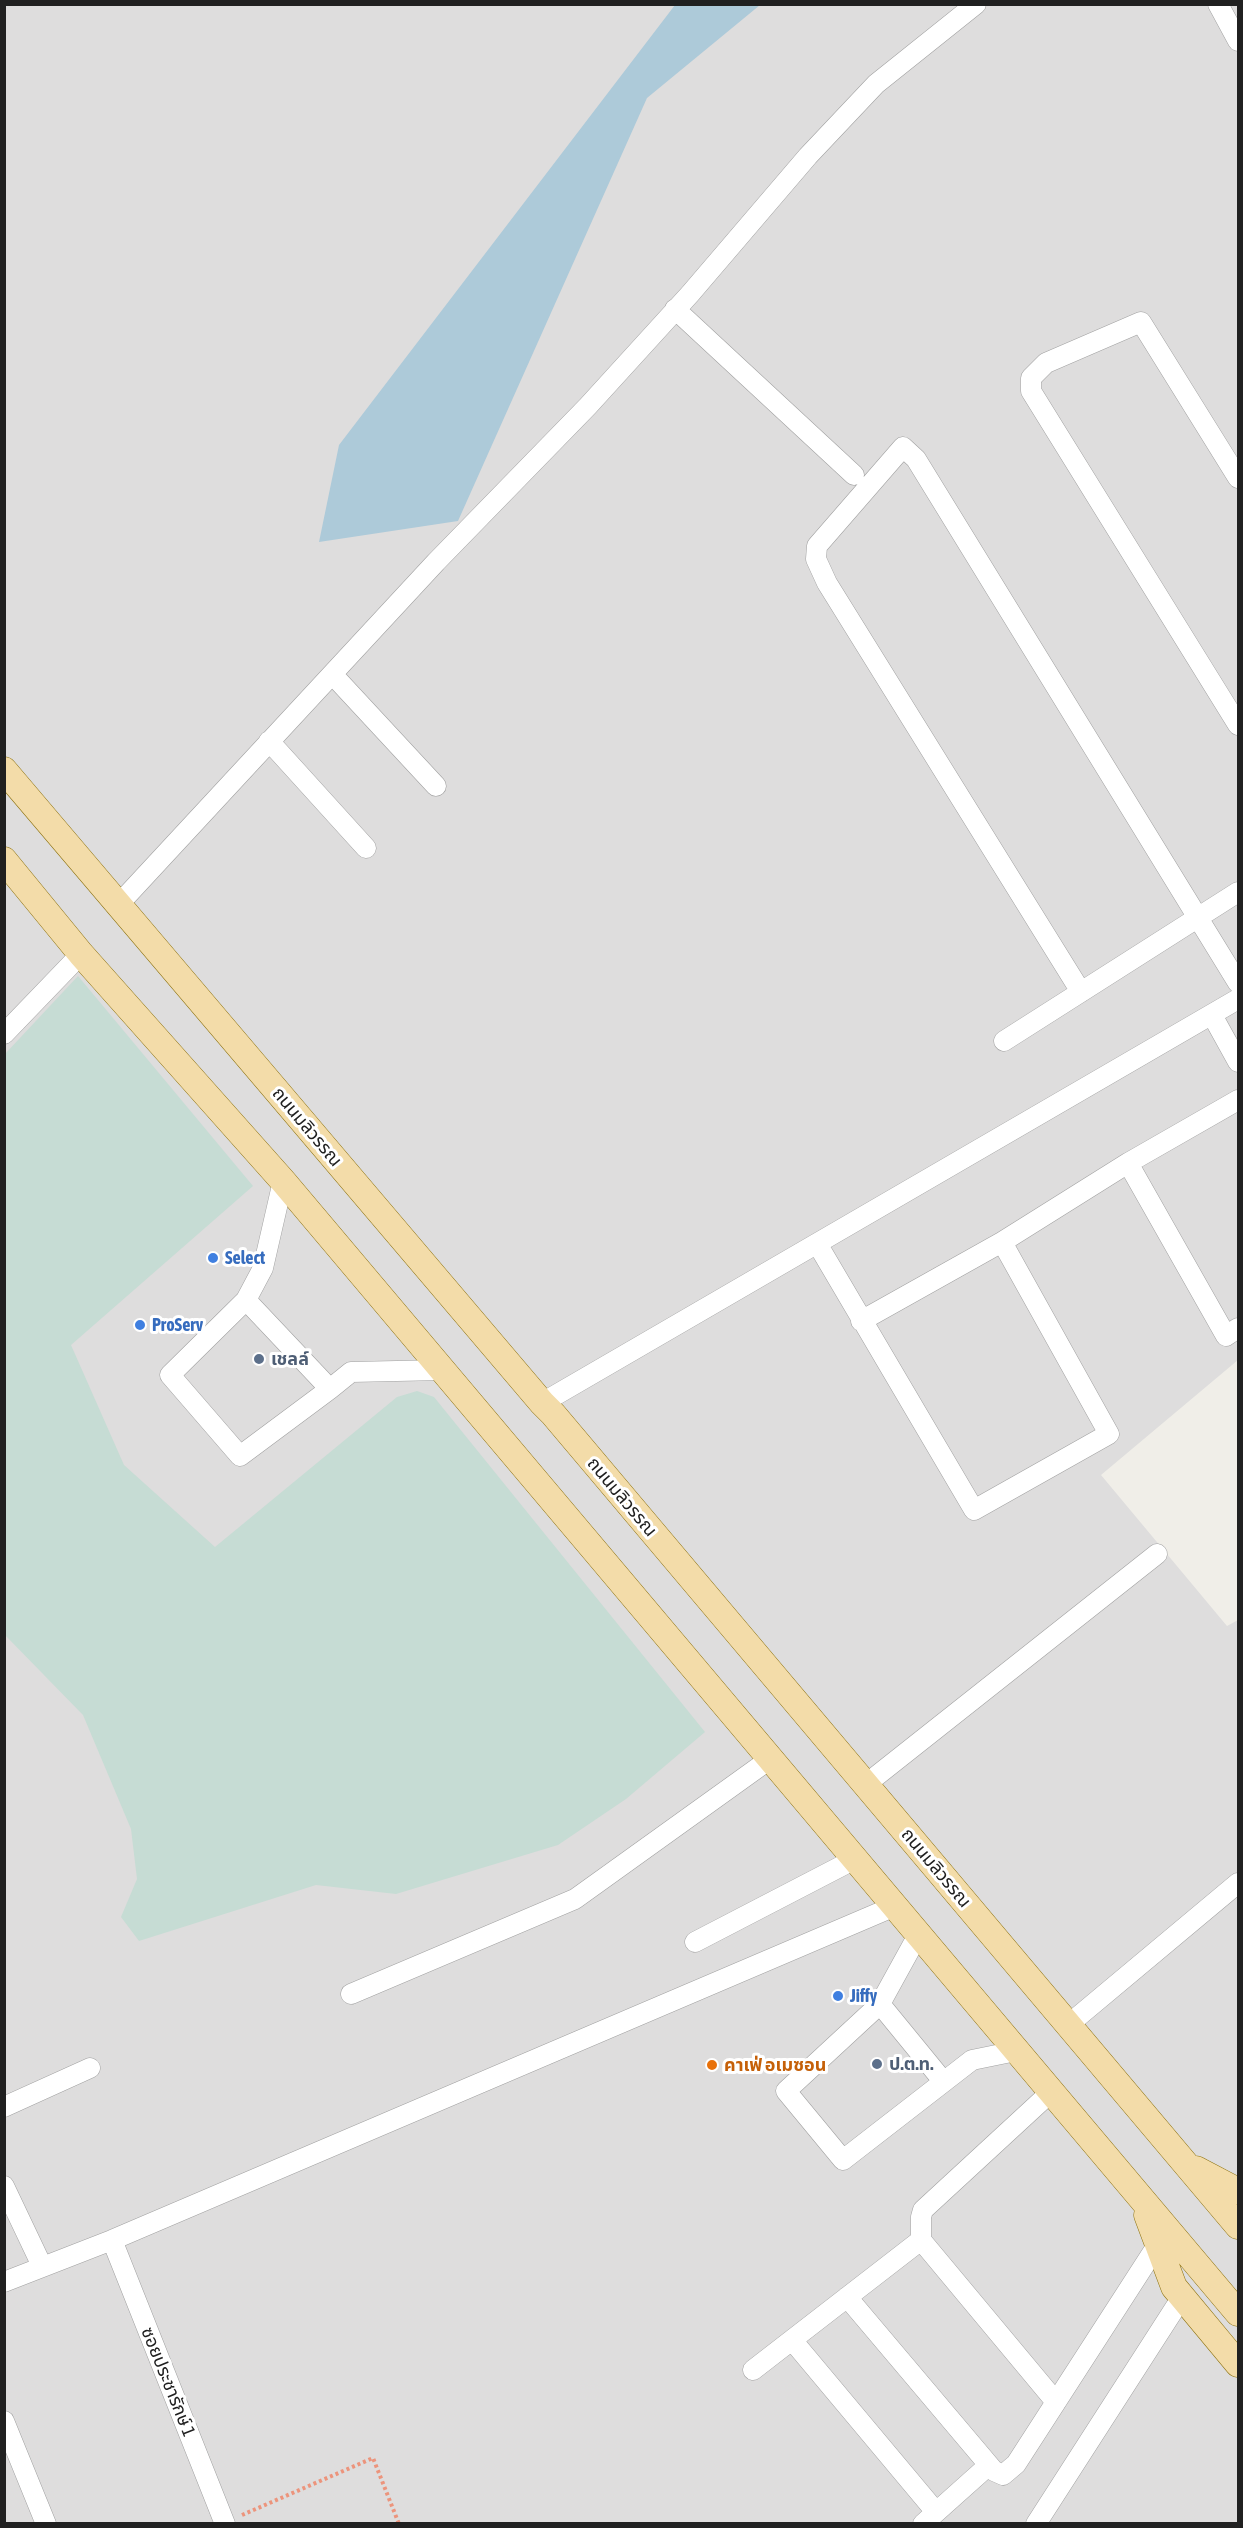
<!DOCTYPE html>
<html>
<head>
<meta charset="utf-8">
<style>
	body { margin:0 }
	#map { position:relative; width:1243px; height:2528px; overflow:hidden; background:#f0eee8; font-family:"Asap Condensed",sans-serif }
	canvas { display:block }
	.frame { position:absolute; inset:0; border:6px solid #202020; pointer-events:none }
</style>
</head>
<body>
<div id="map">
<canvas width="1243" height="2528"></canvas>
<div class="frame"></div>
</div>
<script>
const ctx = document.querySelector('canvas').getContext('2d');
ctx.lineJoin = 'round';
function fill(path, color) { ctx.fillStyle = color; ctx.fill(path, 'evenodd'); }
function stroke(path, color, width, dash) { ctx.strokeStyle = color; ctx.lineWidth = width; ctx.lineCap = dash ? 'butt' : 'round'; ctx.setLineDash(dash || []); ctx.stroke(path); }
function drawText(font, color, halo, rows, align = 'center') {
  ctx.font = font + ' "Asap Condensed","Noto Sans Thai",sans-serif'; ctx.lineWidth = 6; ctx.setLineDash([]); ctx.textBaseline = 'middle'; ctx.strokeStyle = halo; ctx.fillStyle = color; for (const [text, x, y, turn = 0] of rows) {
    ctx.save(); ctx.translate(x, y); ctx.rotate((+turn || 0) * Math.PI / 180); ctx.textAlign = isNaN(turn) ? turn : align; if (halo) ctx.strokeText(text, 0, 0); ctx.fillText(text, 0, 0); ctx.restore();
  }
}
const residential = new Path2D(`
	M5 5H1238V1360L1101 1475 1227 1626 1238 1620V2523L5 2524Z`);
const wetland = new Path2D(`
	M78 976 253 1186 71 1345 124 1465 215 1547 397 1397 417 1391 434 1397 705 1732 626 1799 558 1845 396 1894 316 1885 139 1941 121 1917 137 1879 131 1829 83 1715 4 1634 5 1054Z`);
const water = new Path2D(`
	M675 5H760L647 98 458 521 319 542 339 445Z`);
const path = new Path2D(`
	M242 2515 373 2458 399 2524`);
const minor = new Path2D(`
	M1218 4 1238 41
	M675 309 854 475
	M1238 478 1141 322 1046 363 1031 378V391L1238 725
	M333 675 436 786
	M269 741 366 848
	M119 904 436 562 588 406 690 294 808 156 876 84 976 4
	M1081 992 827 583 816 559 817 546 903 447 916 459 1238 983
	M1212 1015 1238 1062
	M4 1034 81 954
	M1004 1041 1238 892
	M1128 1163 1226 1336 1238 1328
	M283 1181 263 1268 246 1300 330 1389 351 1372 442 1370
	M818 1245 974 1510 1109 1434 1002 1242
	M246 1300 170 1375 240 1456 330 1389
	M861 1321 1002 1242 1128 1163 1238 1100
	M542 1403 1238 999
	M865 1785 1157 1554
	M918 1935 880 2004 786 2091 843 2160 972 2060 1016 2051
	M695 1942 855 1859
	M351 1994 575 1899 770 1759
	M880 2004 943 2081
	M1068 2025 1238 1883
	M1051 2092 923 2210 921 2217V2240L1056 2402
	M4 2107 90 2068
	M4 2186 42 2266
	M112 2240 225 2524
	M4 2282 112 2240 895 1906
	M847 2297 994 2471 1003 2475 1016 2464 1158 2244
	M792 2340 936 2512
	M753 2370 921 2240
	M4 2421 46 2524
	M923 2524 989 2465
	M1036 2524 1182 2297`);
const major = new Path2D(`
	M4 770 542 1403 553 1414 1238 2226
	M4 860 81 954 283 1181 1238 2313
	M1196 2169 1238 2191
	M1147 2215 1174 2287 1238 2364`);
const markers = [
	[213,1258,6,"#3f7fe0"],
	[140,1325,6,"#3f7fe0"],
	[259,1359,6,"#5c6f8a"],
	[838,1996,6,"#3f7fe0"],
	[877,2064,6,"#5c6f8a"],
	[712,2065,6,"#e8710a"]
];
const streetNames = [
	["ถนนมลิวรรณ",307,1127,50],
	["ถนนมลิวรรณ",622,1497,50],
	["ถนนมลิวรรณ",936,1868,50],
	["ซอยประชารักษ์ 1",168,2382,68]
];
const shopNames = [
	["Select",225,1258],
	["ProServ",152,1325],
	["Jiffy",850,1996]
];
const serviceNames = [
	["เชลล์",271,1359],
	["ป.ต.ท.",889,2064]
];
const foodNames = [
	["คาเฟ่ อเมซอน",724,2065]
];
fill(residential, '#dedddd');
fill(wetland, '#c6dcd4');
fill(water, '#adcad9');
stroke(minor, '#a1a1a1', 21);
stroke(major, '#8d720f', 27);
stroke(path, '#ec947c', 4, [3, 3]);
stroke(minor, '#fff', 20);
stroke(major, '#f3dca9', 26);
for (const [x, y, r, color] of markers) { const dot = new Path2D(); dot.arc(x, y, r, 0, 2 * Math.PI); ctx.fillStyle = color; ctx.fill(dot); stroke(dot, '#fff', 2); }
drawText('18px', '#202020', '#fff', streetNames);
drawText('bold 18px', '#366cbe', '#fff', shopNames, 'left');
drawText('bold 18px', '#4e5e75', '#fff', serviceNames, 'left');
drawText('bold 18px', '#c56008', '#fff', foodNames, 'left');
</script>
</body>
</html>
